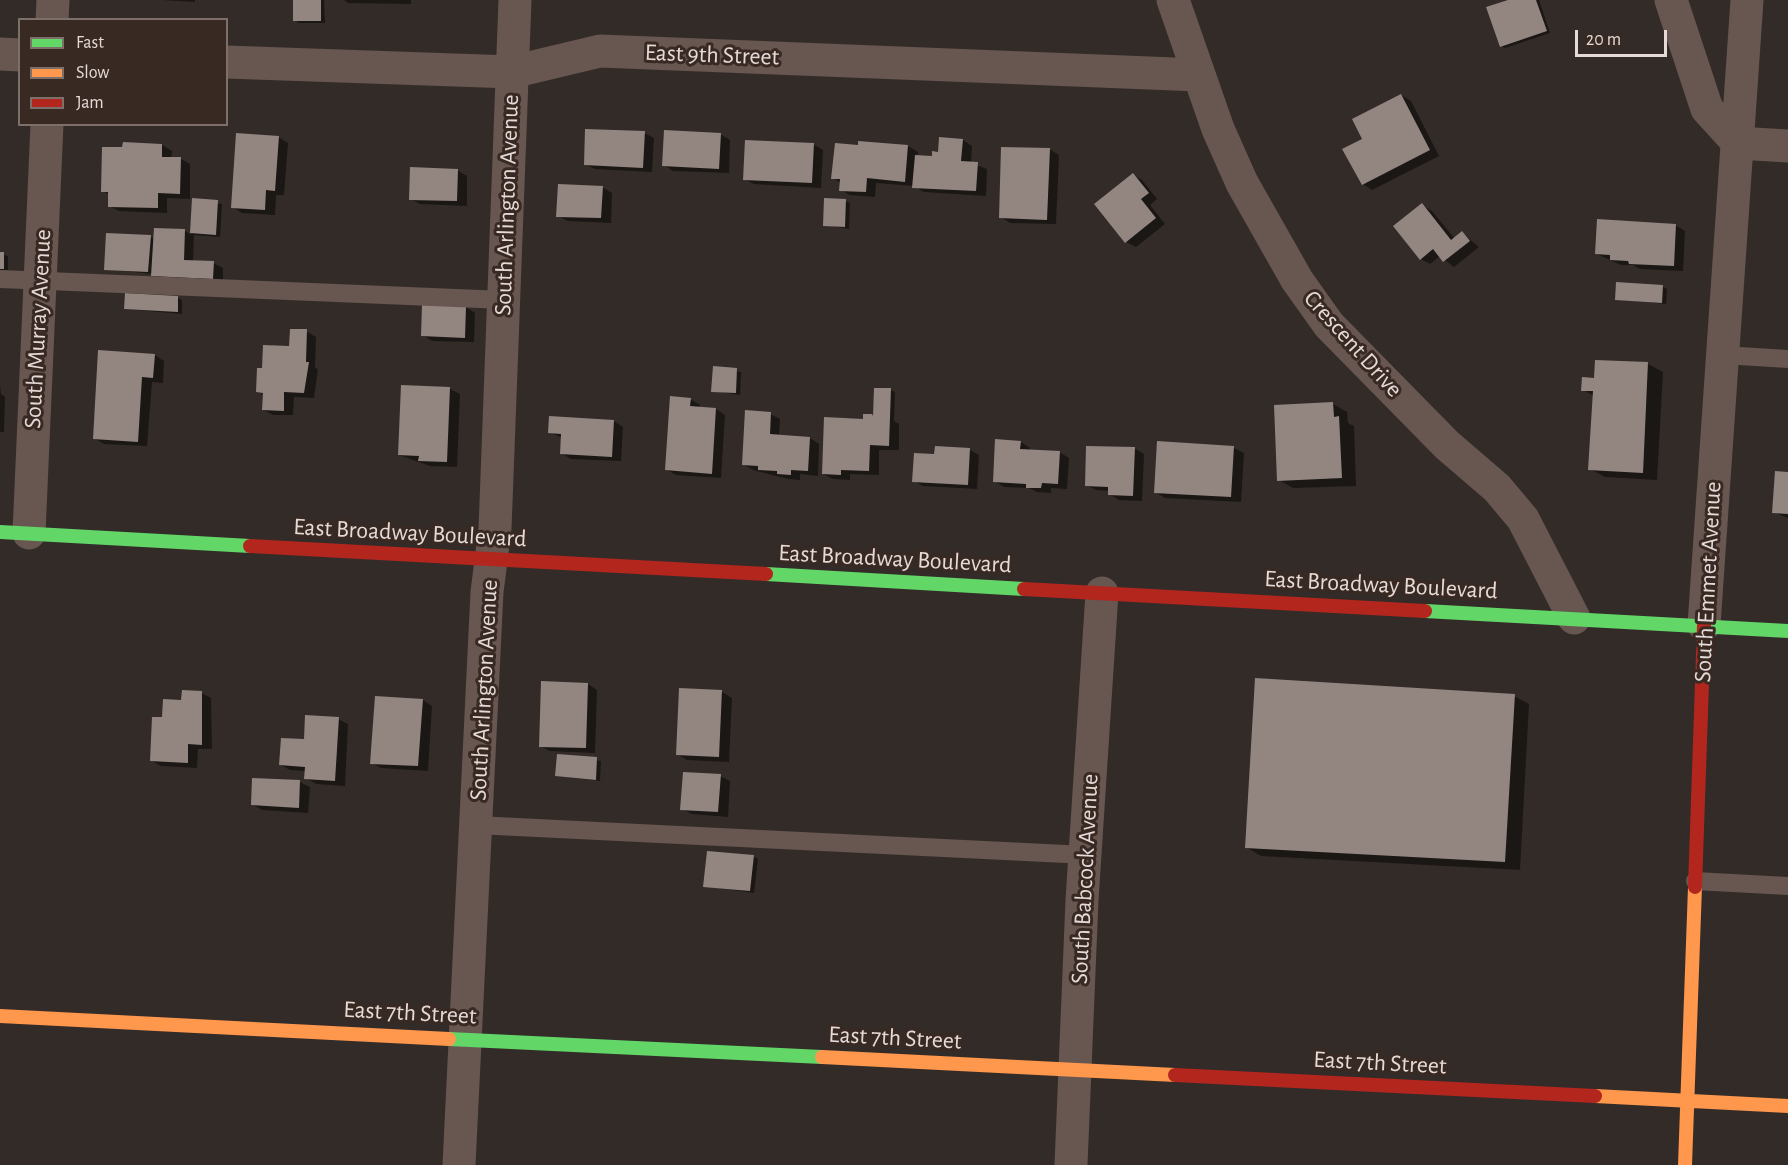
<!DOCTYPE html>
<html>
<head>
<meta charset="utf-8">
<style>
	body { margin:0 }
	#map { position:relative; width:1788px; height:1165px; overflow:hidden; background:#332b28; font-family:"Alegreya Sans",sans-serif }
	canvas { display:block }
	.legend { position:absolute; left:18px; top:18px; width:210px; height:108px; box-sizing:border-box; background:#382923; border:2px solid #7d706b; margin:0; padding:8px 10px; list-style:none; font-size:18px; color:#e5dad7 }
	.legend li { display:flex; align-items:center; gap:12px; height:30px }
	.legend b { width:30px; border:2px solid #7d706b }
	.scale { position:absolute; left:1575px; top:30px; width:92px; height:27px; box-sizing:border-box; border:3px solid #e5dad7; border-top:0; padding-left:8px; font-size:18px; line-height:21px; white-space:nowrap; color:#e5dad7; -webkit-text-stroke:4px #382923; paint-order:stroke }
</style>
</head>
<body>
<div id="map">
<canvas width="1788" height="1165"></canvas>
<ul class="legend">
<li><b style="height:8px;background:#63d668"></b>Fast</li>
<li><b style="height:8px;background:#ff974d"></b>Slow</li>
<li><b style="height:8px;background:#b3261e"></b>Jam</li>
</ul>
<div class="scale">20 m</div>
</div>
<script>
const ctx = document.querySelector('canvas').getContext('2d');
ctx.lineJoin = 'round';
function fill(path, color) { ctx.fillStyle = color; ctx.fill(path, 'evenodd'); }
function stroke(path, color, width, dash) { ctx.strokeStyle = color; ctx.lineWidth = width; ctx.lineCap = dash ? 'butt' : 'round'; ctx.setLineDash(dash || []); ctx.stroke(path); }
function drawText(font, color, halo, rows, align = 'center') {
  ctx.font = font + ' "Alegreya Sans",sans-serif'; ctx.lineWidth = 6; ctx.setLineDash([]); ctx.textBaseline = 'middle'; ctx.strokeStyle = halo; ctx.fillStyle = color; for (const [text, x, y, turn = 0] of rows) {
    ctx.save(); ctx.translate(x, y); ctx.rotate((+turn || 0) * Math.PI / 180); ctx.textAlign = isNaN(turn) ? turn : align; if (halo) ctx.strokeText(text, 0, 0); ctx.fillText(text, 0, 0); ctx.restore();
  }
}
const shadow = new Path2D(`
	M162 0H195V2Z
	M295 0H324L325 23H299L295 20Z
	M344 0H411V4L348 3Z
	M1513 0H1539L1550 33 1505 48 1501 46Z
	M1401 95 1411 101 1439 156 1372 190 1363 184Z
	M644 133 654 138 652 172 595 169 585 164Z
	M720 134 730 140 729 173 673 171 664 165Z
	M278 137 288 143 284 195H276L275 215 242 213 233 207Z
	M963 140 972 146 971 163 987 169 986 196 924 192 914 186 876 183 875 197 850 195 841 190V183L833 178 860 147V142L908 146 918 152 917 157 934 158Z
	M813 144 823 150 821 188 754 184 744 179Z
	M162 145 172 151 171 159H181L190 164V199L167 198V213L119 211 109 206 110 195 103 191Z
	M1049 149 1059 155 1056 224 1010 223 1001 217Z
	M457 170 467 176V206L420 204 410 199Z
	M1133 175 1142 180 1157 199 1150 205 1165 224 1136 247 1126 242Z
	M602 187 612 193 611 223 568 221 558 216Z
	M194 200 222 204 220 237 194 235 193 262 213 263 223 268V284L162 281 153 274 105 269 150 237 155 239 185 231 191 235Z
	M845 201 850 203 849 229 824 225Z
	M1422 205 1432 211 1455 239 1462 233 1479 247 1454 267 1440 256 1430 264 1421 259Z
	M1675 225 1685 231 1683 271 1640 269 1633 265H1621L1597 254Z
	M0 254 8 256V270H0Z
	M1663 287 1667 289 1666 304 1616 299Z
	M178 298 182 300V314L126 309Z
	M466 307 475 313 474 342 432 341 423 335Z
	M306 331 316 337 315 368 318 369 314 398 294 397 293 415H273L264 410V395L257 391 263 370Z
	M155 355 164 361 163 383 152 382 147 446 104 444 94 438Z
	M1597 361 1648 364 1663 372 1657 480 1605 477 1590 469 1594 396 1583 390 1595 379Z
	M714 368 741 372 740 395 713 391Z
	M0 386 1 394 5 397 4 432H0Z
	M450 389 460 394 457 467 430 466 399 455Z
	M891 390 895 392 894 421 899 424V450H879V475L850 474V480L833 479 823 474 865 420 874 417Z
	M690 399 700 405V408L716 409 725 415 721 478 676 475 666 469Z
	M1333 404 1347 412 1348 423 1354 426 1356 486 1293 488 1279 480Z
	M770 414 780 419 779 436 810 438 819 444 818 476 800 474V480L788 479 753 470 743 464Z
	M614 421 623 427 621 461 571 459 561 453 562 438 550 432Z
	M1021 442 1030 448V451L1059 452 1069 458 1067 489 1051 488V493L1037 492 1029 488 1004 487 994 481Z
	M1158 443 1234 448 1244 453 1241 502 1165 498 1155 492Z
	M1134 448 1144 454 1142 501 1119 500 1109 494 1110 491 1096 490 1086 485Z
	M970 450 979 455 977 489 923 486 914 481 936 455Z
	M1788 474V518L1773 512Z
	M588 684 597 690 595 753 550 751 540 746Z
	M722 692 732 698 729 762 687 760 677 754Z
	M201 693 211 698 212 749H198L197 768 161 766 151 760 164 719 183 702Z
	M1514 696 1529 704 1520 870 1261 856 1246 847Z
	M423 700 432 706 428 771 381 768 372 763Z
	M338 719 348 724 345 786 316 784 306 778V771L290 770 281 765 305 741Z
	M558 756 601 761 600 781 557 776Z
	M720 776 730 781 728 817 692 814 682 809Z
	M300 782 310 787 308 813 262 810 252 804Z
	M753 856 758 859 754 893 705 886Z`);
const building = new Path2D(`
	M293 0H321V21H293Z
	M1508 0H1536L1547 31 1500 47 1486 7Z
	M1401 94 1430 150 1362 185 1342 149 1362 139 1352 119Z
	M585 129 645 131 643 168 584 165Z
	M664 130 721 133 719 169 662 166Z
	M236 133 279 136 275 191 266 190 265 210 231 208Z
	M939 137 963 139 961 161 978 162 976 191 912 188 915 155 932 156V151L938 152Z
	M745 140 814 143 812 183 743 180Z
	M858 141 908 145 905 182 867 178 866 192 839 191 840 179H831L835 143 858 145Z
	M123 142 162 144V157H181L180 194 158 193V208L108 207V192H101L102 147H122Z
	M1001 147 1050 148 1047 220 999 218Z
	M410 167 458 169 457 201 409 200Z
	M1133 173 1149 193 1141 199 1156 218 1125 243 1094 204Z
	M558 184 603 186 601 218 556 217Z
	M192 198 218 200 216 235 190 233Z
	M824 198 846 199 845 227 823 226Z
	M1422 203 1451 240 1462 231 1470 241 1443 262 1433 249 1420 260 1393 226Z
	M1597 219 1676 224 1674 266 1629 264 1628 261 1610 260V255L1595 254Z
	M154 228 185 229 184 260 214 261 213 279 151 276Z
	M106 233 151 235 148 272 104 270Z
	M0 252H4V269H0Z
	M1616 282 1663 285 1662 303 1615 300Z
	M125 293 178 296V312L124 309Z
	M422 305 466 306 465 338 421 336Z
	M290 329H307L306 362H309L304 393 284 392V411L262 410 263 393 256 392 257 368H262L263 345 289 346Z
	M98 350 155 354 153 378 142 377 138 442 93 439Z
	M1595 360 1648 362 1643 473 1588 470 1593 391H1581L1582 377 1594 378Z
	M713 366 737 368 736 393 711 392Z
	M401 385 450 387 447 462 418 461 419 456 398 455Z
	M874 388H891L889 446 870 445 869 471 841 470V475L822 474 824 417 863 419V414H872L873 416Z
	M670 396 691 398 690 406 716 408 712 474 665 470Z
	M1333 402 1334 417 1339 416 1342 478 1277 481 1274 405Z
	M745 410 771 412 770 434 810 437 808 471 791 470V475L777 474V471L758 470V466L742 465Z
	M549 416 614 420 612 457 560 454 561 434 548 433Z
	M995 439 1021 441 1020 449 1060 451 1058 484 1042 483 1041 488H1026V484L993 482Z
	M1157 441 1234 446 1231 497 1154 493Z
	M935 446 970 448 968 485 912 482 914 453 934 454Z
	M1086 446 1135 447 1133 496 1108 495V487L1085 486Z
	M1775 471 1788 472V514L1772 513Z
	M1255 678 1515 694 1505 862 1245 848Z
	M541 681 588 683 586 748 539 747Z
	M679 688 722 690 719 757 676 755Z
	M182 690 202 691V745L188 744V763L150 761 152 717H162L163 699 181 700Z
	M375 696 423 699 418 766 370 764Z
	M305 715 339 717 335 781 304 779 305 767 279 765 281 738 304 739Z
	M557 754 597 757 596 780 555 776Z
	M683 772 721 774 718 812 680 810Z
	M252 778 300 780 299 808 251 805Z
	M707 851 754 855 750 891 703 887Z`);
const lane = new Path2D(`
	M0 279 504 300
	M1723 355 1788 359
	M476 825 1086 855
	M1695 881 1788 886`);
const street = new Path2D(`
	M1173 0 1218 129 1242 183 1297 280 1329 325 1447 445 1497 488 1523 519 1574 618
	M1671 0 1707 109 1738 143 1788 146
	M52 20 53 0
	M0 54 20 55
	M226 62 512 72 600 51 1199 75
	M29 533 47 124
	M1704 625 1747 0
	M459 1165 487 592 495 529 515 0
	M1071 1165 1082 900 1102 593`);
const fast = new Path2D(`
	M0 532 250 546
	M766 574 1024 589
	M1425 611 1788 631
	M449 1039 822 1057`);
const slow = new Path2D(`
	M0 1016 449 1039
	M822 1057 1175 1075
	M1595 1096 1788 1106
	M1685 1165 1695 887`);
const jam = new Path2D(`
	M250 546 766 574
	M1024 589 1425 611
	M1695 887 1704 625
	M1175 1075 1595 1096`);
const streetNames = [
	["East 9th Street",712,55,2],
	["South Arlington Avenue",507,205,-88],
	["South Murray Avenue",38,329,-87],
	["Crescent Drive",1353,344,48],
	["East Broadway Boulevard",410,533,3],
	["East Broadway Boulevard",895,559,3],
	["South Emmet Avenue",1708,582,-87],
	["East Broadway Boulevard",1381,585,3],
	["South Arlington Avenue",484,690,-87],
	["South Babcock Avenue",1085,879,-87],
	["East 7th Street",410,1013,3],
	["East 7th Street",895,1038,3],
	["East 7th Street",1380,1063,3]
];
fill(shadow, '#0007');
fill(building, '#938681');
stroke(lane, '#685650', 18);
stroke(street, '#685650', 33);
stroke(fast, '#63d668', 14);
stroke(slow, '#ff974d', 14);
stroke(jam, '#b3261e', 14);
drawText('24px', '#e5dad7', '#382923', streetNames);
</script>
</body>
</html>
